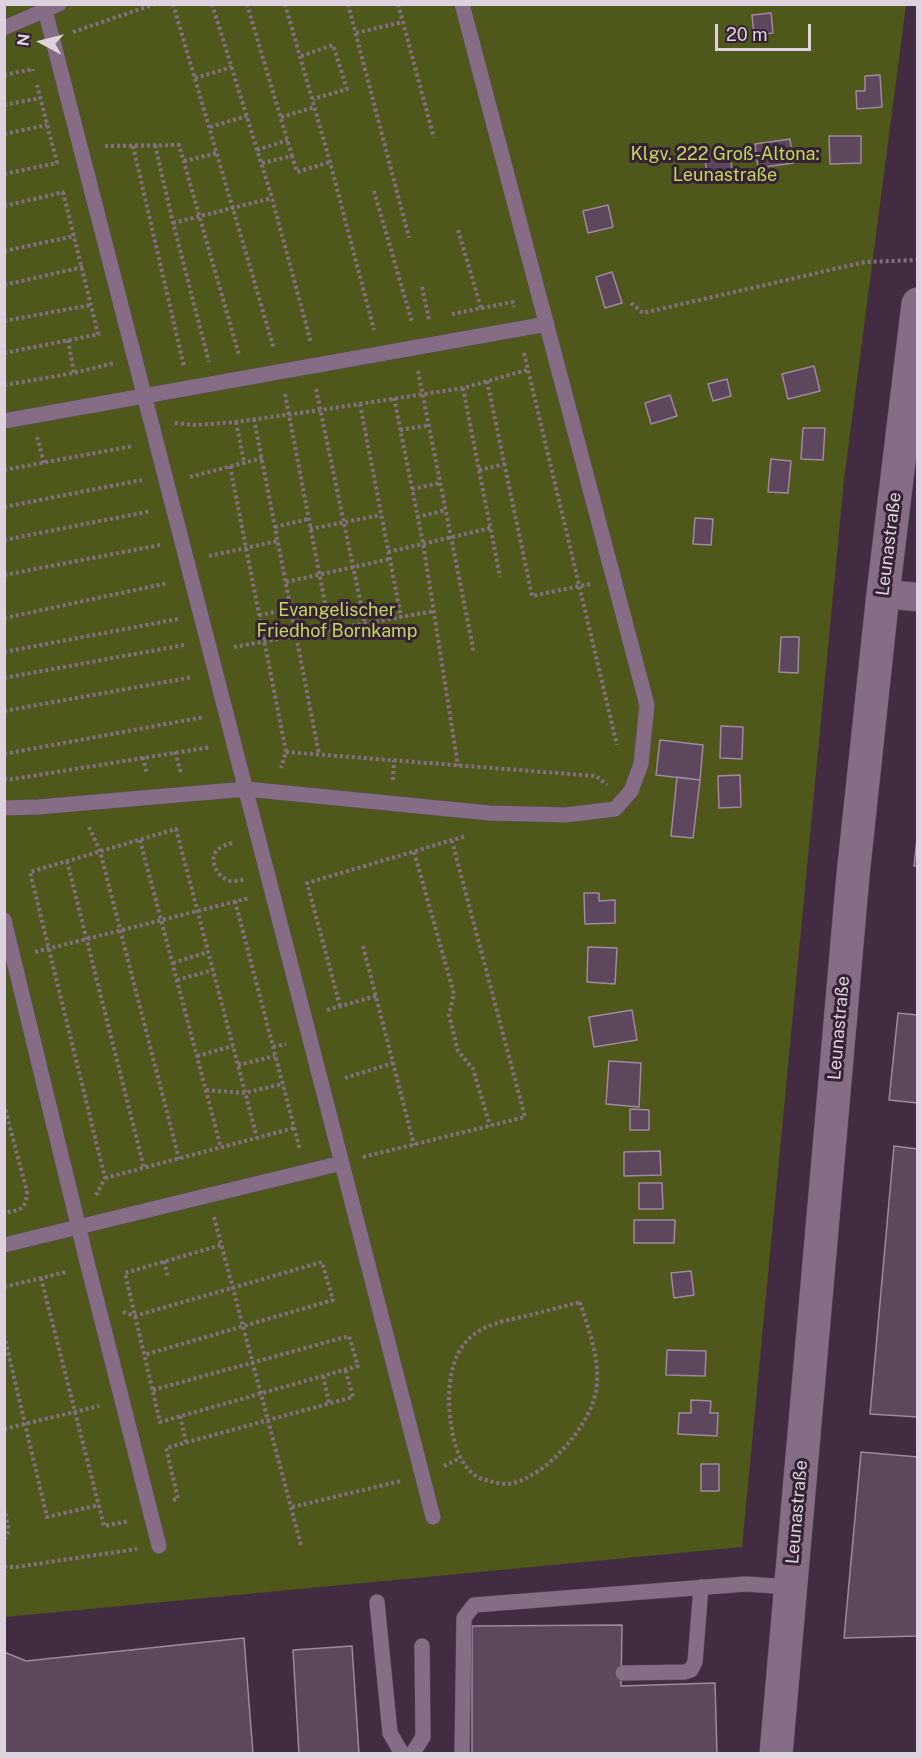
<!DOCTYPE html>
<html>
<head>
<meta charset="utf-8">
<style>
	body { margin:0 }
	#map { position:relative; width:922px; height:1758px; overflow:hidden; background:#412c41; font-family:"Public Sans",sans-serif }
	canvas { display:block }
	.frame { position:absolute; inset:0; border:6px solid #dfd2df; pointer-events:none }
	.north { position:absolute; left:12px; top:12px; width:60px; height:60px; -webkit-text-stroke:4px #362237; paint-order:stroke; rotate:277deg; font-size:16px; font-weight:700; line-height:24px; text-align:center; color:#dfd2df }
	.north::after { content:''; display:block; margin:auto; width:21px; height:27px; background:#dfd2df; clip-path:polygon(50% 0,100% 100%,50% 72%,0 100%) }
	.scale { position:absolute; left:715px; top:24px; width:96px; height:27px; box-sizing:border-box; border:3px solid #dfd2df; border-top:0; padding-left:8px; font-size:18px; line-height:21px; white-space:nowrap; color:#dfd2df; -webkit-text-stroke:4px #362237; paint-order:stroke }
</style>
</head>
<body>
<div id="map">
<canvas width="922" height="1758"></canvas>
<div class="frame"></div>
<div class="north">N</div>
<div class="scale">20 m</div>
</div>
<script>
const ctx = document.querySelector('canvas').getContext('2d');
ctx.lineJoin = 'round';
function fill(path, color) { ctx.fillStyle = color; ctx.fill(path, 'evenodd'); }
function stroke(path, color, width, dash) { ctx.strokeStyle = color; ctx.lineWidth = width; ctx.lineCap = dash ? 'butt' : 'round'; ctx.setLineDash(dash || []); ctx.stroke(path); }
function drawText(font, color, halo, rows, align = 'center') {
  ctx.font = font + ' "Public Sans",sans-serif'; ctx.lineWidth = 6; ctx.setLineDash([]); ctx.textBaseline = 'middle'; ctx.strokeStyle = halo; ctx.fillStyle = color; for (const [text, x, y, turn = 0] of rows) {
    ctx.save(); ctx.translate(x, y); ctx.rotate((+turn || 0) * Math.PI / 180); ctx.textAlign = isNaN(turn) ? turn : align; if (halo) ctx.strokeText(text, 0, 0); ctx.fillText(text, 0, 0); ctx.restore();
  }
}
const green = new Path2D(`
	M5 5H906L844 480 742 1547 5 1617Z`);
const building = new Path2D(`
	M771 13 773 33 754 35 752 15Z
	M880 75 882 107 857 109 856 91H865V76Z
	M829 136H861V163L830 164Z
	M790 139 793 163 758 168 755 144Z
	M728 148 732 169 707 173 704 152Z
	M608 205 613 227 588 233 583 211Z
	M612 272 622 303 605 308 596 277Z
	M814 366 820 391 788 399 782 374Z
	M727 379 731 396 713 401 708 384Z
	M670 395 677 416 651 424 645 403Z
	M803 428H825L823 460 801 459Z
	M771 459 791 461 788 493 768 492Z
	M695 518 713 519 711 545 693 544Z
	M781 637H799L798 673 779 672Z
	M721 726 743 727 742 759 720 758Z
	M660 740 703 745 700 780 656 775Z
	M740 775 741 807 719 808 718 776Z
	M677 777 700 780 693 838 671 836Z
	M918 829V866H914Z
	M584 893H599V901L615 900V923L585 924Z
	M588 947 617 948 615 984 587 982Z
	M632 1010 637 1040 594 1047 589 1017Z
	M898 1013 918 1015V1103L889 1100Z
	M609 1061 641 1063 639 1107 606 1104Z
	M630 1109 649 1110V1130H630Z
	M894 1146 918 1149V1417L870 1414Z
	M660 1151 661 1175 624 1176V1152Z
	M639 1183H662L663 1209H639Z
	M634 1220H675L674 1243H634Z
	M691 1271 694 1295 674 1298 671 1273Z
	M667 1350 706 1351 705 1376 666 1375Z
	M691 1400 711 1401 710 1413H718L717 1436 678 1434 679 1413H691Z
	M861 1452 918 1457V1636L844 1638Z
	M701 1464H719V1491H701Z
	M622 1625 621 1686 715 1683 717 1754H472V1626Z
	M244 1638 253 1754H4V1652L26 1661Z
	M352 1646 359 1754H299L293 1650Z`);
const path = new Path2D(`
	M173 4 274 349
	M212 4 272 198 311 343
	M247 4 292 156
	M285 4 330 162 374 330
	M348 4 409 238
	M398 4 434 138
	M73 32 155 4
	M356 33 403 22
	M301 56 333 45 347 89 313 99
	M4 75 33 69V71
	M195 78 232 67
	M4 105 40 98
	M281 117 315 107
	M210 127 247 116
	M4 134 47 125
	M155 145 173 223 209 362
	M105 146 179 145 239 355
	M133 146 184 367
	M257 150 288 140
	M184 161 217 153
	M262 163 292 156 297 172 330 162
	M4 174 57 163 37 85
	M374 191 412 322
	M63 192 98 334
	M4 206 64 192
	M173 223 272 198
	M458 230 481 308
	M4 251 75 236
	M4 285 83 267
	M422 287 429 319
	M631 303 643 313 865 262 918 260
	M452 314 513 302 514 307
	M4 321 91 305
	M68 340 74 373
	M4 353 100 334
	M524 353 617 745
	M418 371 474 653
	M487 381 532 596 590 584
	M4 385 74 373 114 363
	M463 388 500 577
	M316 389 365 624
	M285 394 330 630
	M394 398 423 543 458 766
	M360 404 401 617
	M254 419 319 754
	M236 422 244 462
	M175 423 196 425 236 422 321 410 463 388 527 370
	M400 430 430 425
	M37 437 44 463
	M230 466 286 752 281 768
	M4 470 133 446
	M479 470 505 464
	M190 477 262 458
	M412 489 440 483
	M4 507 142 480
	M417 517 446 510
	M275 527 308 519
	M310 529 381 515
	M4 540 151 511
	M388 552 491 528
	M209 556 278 541
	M4 575 160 545
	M286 582 390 559
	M259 615 291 609
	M4 618 168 583
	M234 647 434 611
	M4 652 178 619
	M4 678 184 645
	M4 711 193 677
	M175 752 181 773
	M286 752 596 776 607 785
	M4 754 204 717
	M143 757 147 774
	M4 779 7 780 211 747
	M393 780 394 760
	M89 827 100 851 179 1159
	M140 840 221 1148
	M232 843C226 845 218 847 215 853 210 864 219 878 230 881 235 882 241 880 245 879
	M414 852 454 994 449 1015 458 1051 473 1069 490 1126
	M67 861 144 1168
	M235 901 300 1150
	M363 946 414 1145
	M35 952 249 898
	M173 963 208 952
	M177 980 213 970
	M340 1006 307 883 466 836
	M327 1010 376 996
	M273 1047 286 1044
	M197 1056 233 1046
	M238 1065 275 1056
	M345 1078 393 1063
	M206 1090 245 1093 282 1084
	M4 1104 27 1192C26 1210 20 1210 4 1213
	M363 1157 525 1117 452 841
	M105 1178 294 1128
	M96 1195 105 1178 30 872 176 829 257 1138
	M214 1217 301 1545
	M164 1261 168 1277
	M41 1278 104 1526 129 1521
	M4 1287 66 1272
	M580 1302C589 1331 601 1361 596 1391 590 1426 547 1475 513 1483 504 1485 495 1483 486 1480 485 1480 479 1478 477 1477 457 1463 453 1439 450 1417 447 1386 450 1348 479 1331 492 1323 508 1320 522 1317 542 1312 561 1307 580 1302Z
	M123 1312 135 1316 322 1262 333 1300 144 1355
	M4 1335 47 1517 99 1505
	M323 1376 329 1403
	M153 1390 349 1336 358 1366 160 1422 125 1273 221 1245
	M180 1416 186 1442
	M4 1429 99 1406
	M444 1466 460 1458
	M173 1500 178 1499 166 1448 353 1397 345 1369
	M292 1507 401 1481
	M4 1508 9 1530 4 1541
	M4 1567H16L137 1549`);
const service = new Path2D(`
	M45 10 433 1517
	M4 28 59 4
	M4 421 547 324
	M4 808 38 807 246 789 489 813 565 815 615 809 631 791 641 764 647 705 462 4
	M4 920 88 1266 159 1546
	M4 1245 342 1163
	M377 1602 390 1733 402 1754
	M623 1673 685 1672 691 1670 695 1662 701 1587
	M412 1754 423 1737 422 1646
	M462 1754 464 1618 474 1605 746 1584 790 1587`);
const minor = new Path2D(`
	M883 594 918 597`);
const tertiary = new Path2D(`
	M776 1754 853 875 883 594 918 304`);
const parkNames = [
	["Klgv. 222 Groß-Altona:",725,154],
	["Leunastraße",725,175],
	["Evangelischer",337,610],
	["Friedhof Bornkamp",337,631]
];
const streetNames = [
	["Leunastraße",889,544,-83],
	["Leunastraße",839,1028,-85],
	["Leunastraße",797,1512,-85]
];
fill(green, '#4f581a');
fill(building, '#5c475d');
stroke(building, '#a088a0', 1.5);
stroke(service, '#5b495b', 16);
stroke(minor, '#5b495b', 30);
stroke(tertiary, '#5b495b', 34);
stroke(path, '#827082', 4, [3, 3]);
stroke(service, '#856e85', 15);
stroke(minor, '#856e85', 28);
stroke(tertiary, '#856e85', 33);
drawText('18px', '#c4d659', '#362237', parkNames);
drawText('18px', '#dfd2df', '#362237', streetNames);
</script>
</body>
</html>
